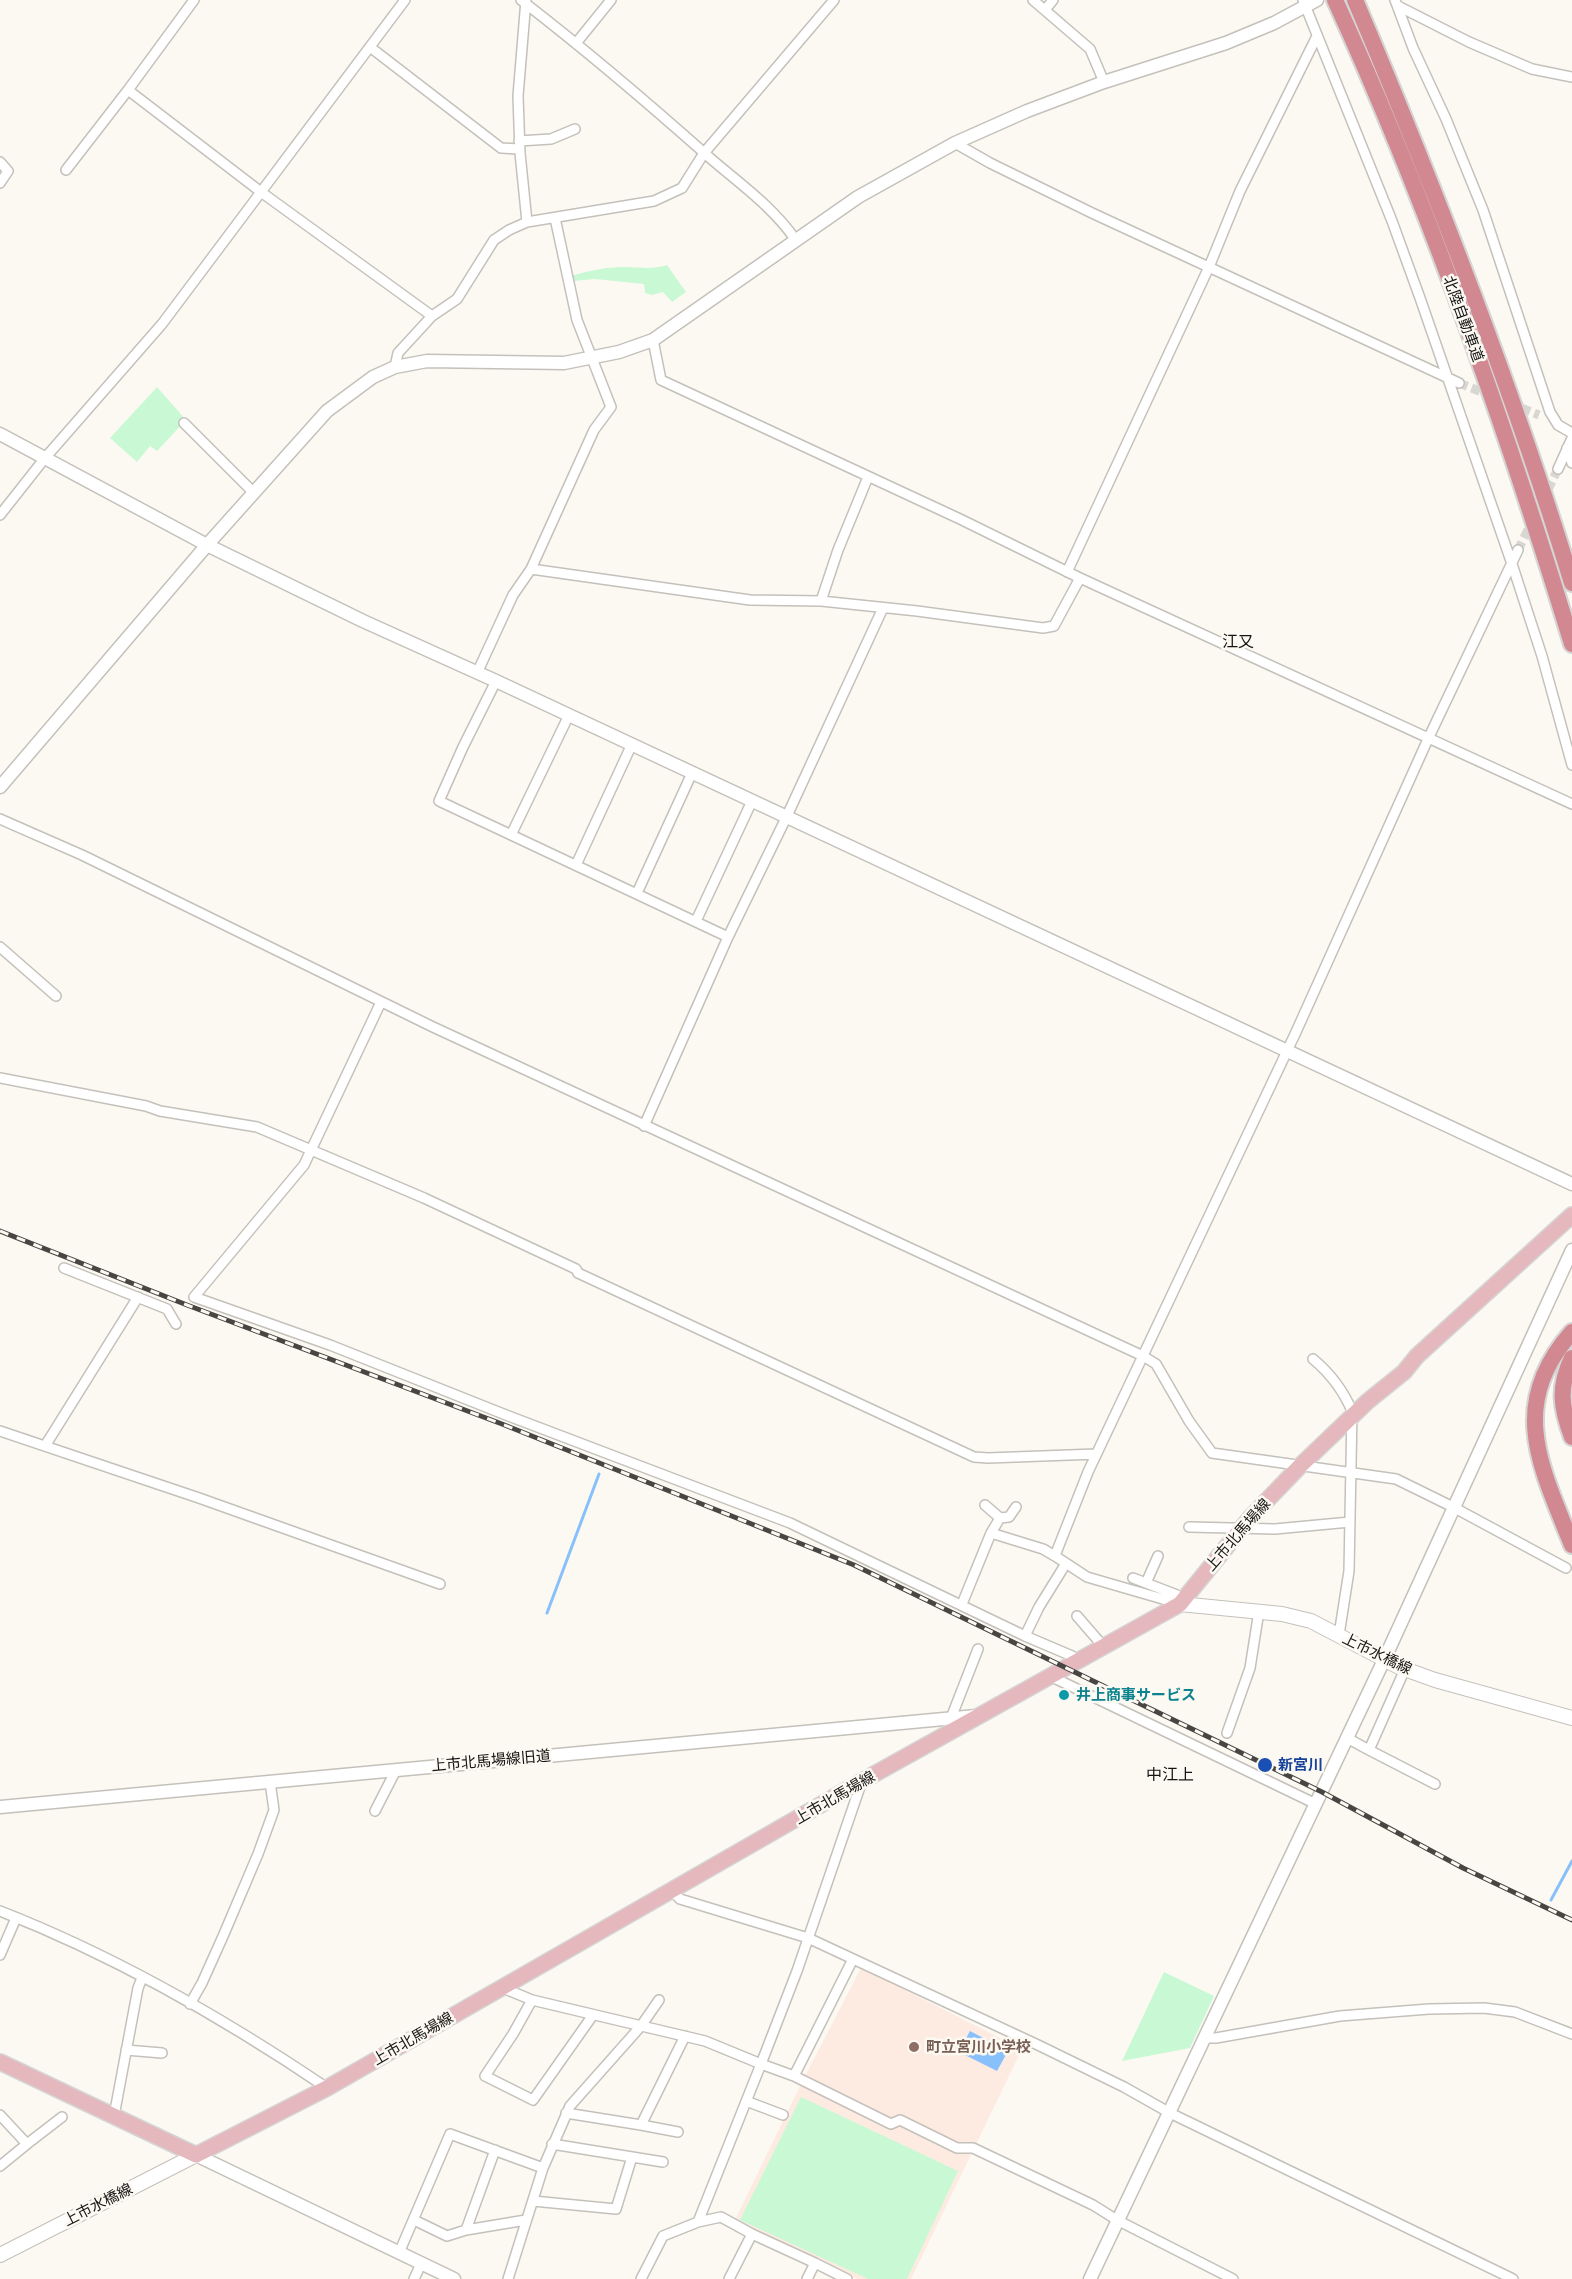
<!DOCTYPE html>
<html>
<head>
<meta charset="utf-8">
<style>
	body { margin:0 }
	canvas { display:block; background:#fcf9f3 }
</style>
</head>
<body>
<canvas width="1572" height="2279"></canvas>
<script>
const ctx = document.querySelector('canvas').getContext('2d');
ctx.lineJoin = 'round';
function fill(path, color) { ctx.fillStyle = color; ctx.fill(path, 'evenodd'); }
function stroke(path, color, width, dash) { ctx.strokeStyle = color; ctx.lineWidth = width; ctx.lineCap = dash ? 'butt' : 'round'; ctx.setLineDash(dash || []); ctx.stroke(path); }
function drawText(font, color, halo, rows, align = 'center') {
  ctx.font = font + ' "Public Sans","Noto Sans JP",sans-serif'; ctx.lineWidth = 5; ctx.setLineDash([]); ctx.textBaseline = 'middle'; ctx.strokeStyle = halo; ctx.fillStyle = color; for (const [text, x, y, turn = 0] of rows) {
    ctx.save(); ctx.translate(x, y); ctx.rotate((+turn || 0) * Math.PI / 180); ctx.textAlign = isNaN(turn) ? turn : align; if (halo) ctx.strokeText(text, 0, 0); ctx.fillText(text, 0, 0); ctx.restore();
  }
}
const education = new Path2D(`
	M861 1968 1022 2049 911 2279H858L735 2220 801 2084Z`);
const green = new Path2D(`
	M667 265 686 292 672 302 663 292 652 295 645 293 644 284 595 279 573 281 571 276C588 271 605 267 624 267 641 267 650 270 667 265Z
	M157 387 186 420 157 451 150 446 137 462 110 438Z
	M1164 1972 1214 1996 1190 2048 1122 2061Z
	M801 2097 958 2171 907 2279H868L740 2220Z`);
const water = new Path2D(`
	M970 2031 1008 2051 997 2071 959 2052Z`);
const stream = new Path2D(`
	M547 1613 599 1474
	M1551 1900 1572 1861`);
const minorTunnel = new Path2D(`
	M1459 383 1539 415
	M1518 550 1558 469`);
const minor = new Path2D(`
	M194 0 128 90 261 192 432 316
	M521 0C586 50 648 103 710 158 739 183 773 207 795 239
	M526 0 518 96 520 153 527 222
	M1033 0 1090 49 1104 82
	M1303 0 1392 221 1420 298 1512 564 1542 656 1572 765
	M1395 0 1413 48 1446 119 1483 210 1550 412 1558 425 1572 433
	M1398 6 1469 42 1532 69 1572 77
	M1045 10 1053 0
	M577 42 611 0
	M370 47 501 148 519 149
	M519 141 551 139 575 129
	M955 143 990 163 1092 213 1459 383
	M0 162 8 171 0 183
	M66 170 128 90
	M653 340 661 380 960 519 1080 578 1572 804
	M395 367 398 353 432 316 457 299 494 240 509 230 527 222 654 201 682 188 704 153 834 0
	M184 423 254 493
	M1567 448 1572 463
	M1558 469 1572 438
	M0 515 45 458 162 324 405 0
	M531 569 750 600 821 601 917 611 1043 628 1054 626 1080 578
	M1067 572 1209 267 1240 191 1317 36
	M821 601 838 550 868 477
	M477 673 513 595 531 569 594 430 611 407 577 320 555 218
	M496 681 463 747 439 801 728 937
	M0 819 82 855 433 1027 1143 1356 1156 1364 1189 1421 1212 1453 1396 1479 1453 1507 1566 1568
	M511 835 569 715
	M576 865 632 744
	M637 893 692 773
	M696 921 752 801
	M0 947 56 996
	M381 1002 304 1165 194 1297 330 1345 506 1415 790 1523 1025 1636
	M0 1078 146 1106 160 1111 257 1127 424 1198 576 1269 578 1273 974 1457 988 1458 1096 1454
	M644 1126 728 937 786 818 883 608
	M64 1268 167 1309 176 1324
	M1313 1359C1331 1374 1343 1390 1352 1411L1349 1571 1339 1635
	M0 1431 199 1498 440 1584
	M45 1446 138 1297
	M985 1505 1000 1518 991 1533 1043 1549 1055 1556
	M1000 1518 1009 1517 1016 1507
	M1189 1527 1275 1529 1350 1522
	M1065 1565 1039 1607 1025 1636 1072 1656 1076 1661
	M1133 1578 1177 1595 1180 1604
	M1146 1583 1158 1556
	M962 1604 991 1533
	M1180 1604 1087 1577 1055 1556 1058 1548 1088 1472 1296 1032 1428 739 1518 550
	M1077 1616 1103 1646
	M1050 1676 1316 1804
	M951 1718 978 1649
	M1227 1733 1250 1668 1259 1611
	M1347 1738 1369 1750 1405 1669
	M1369 1750 1435 1784
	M375 1811 396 1770
	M672 1891 680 1899 808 1938 1038 2045 1124 2087 1170 2113 1513 2279
	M0 1911C115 1956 225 2019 327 2088
	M0 1955 16 1918
	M503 1988 532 2000 705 2041 761 2064 797 1971 862 1781
	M532 2000 513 2034 485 2076 533 2100 593 2015
	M190 2004 202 1983 224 1934 258 1854 274 1810 270 1782
	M1204 2038H1216L1340 2016 1429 2009 1484 2008 1515 2012 1572 2034
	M126 2050 162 2053
	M794 2076 891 2124 900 2120 957 2148H973L1093 2205 1117 2220 1233 2279
	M746 2101 783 2115
	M566 2113 641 2125
	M0 2115 27 2144 0 2166
	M114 2116 138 1988 142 1978
	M678 2132 641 2125 685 2036
	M27 2144 62 2117
	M552 2144 663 2162
	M495 2150 466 2230 526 2220
	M533 2201 616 2209 632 2157
	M414 2220 447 2236 466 2230
	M698 2222 721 2217 752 2234 729 2279
	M752 2234 815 2263 807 2279
	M399 2253 450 2134 543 2168
	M815 2263 847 2279
	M414 2279 421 2264
	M508 2279 543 2168 570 2106 641 2026 659 2000
	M641 2279 663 2236 698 2222 761 2064 794 2076 853 1959`);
const tertiary = new Path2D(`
	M0 434 207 545 363 621 496 681 1572 1184
	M0 787 207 545 327 411 373 377 395 367 427 361 564 363 619 352 653 340 858 197 955 143 1027 111 1104 82 1226 43 1274 23 1317 0
	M0 1807 976 1716
	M196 2155 454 2279
	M1090 2279 1384 1660 1572 1250`);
const secondary = new Path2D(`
	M1180 1604 1282 1614 1311 1621 1399 1667 1435 1680 1572 1718
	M0 2255 196 2155`);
const primary = new Path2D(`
	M0 2062 196 2155 327 2088 862 1781 1180 1604 1250 1518 1300 1466 1368 1401 1404 1372 1417 1356 1572 1215`);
const motorway = new Path2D(`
	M1335 0C1429 206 1506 427 1572 644
	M1355 0C1436 191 1511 384 1572 583
	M1572 1332C1507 1405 1541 1467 1572 1545
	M1572 1358C1558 1388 1561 1407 1572 1437`);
const rail = new Path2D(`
	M0 1231 187 1305 502 1424 854 1565 1322 1792 1463 1868 1572 1920`);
const markers = [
	[1064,1695,6,"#0f9aa8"],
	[1265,1765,8,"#1a4fb4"],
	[914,2047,6,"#8d6e63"]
];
const streetNames = [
	["北陸自動車道",1463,319,70],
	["上市北馬場線",1238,1535,-49],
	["上市水橋線",1377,1654,26],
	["上市北馬場線旧道",491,1761,-5],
	["上市北馬場線",835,1798,-30],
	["上市北馬場線",413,2039,-30],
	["上市水橋線",98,2205,-27]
];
const cultureNames = [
	["井上商事サービス",1076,1695]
];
const transitNames = [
	["新宮川",1278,1765]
];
const educationNames = [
	["町立宮川小学校",926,2047]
];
const neighbourhoodNames = [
	["江又",1238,642],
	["中江上",1170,1775]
];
fill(education, '#fdebe1');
fill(green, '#c9f9d4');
fill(water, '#88c0fc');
stroke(stream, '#88c0fc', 3);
stroke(minorTunnel, '#d9d7d1', 9, [9, 4.5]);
stroke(minor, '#c4c1bb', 12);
stroke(tertiary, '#c4c1bb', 15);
stroke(secondary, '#c4c1bb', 16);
stroke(primary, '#d5d5d4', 18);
stroke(motorway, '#d5d5d4', 20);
stroke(minor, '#fff', 9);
stroke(tertiary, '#fff', 12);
stroke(secondary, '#fff', 14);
stroke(primary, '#e4b8bd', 15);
stroke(motorway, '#d28891', 16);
stroke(rail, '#474643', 5);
stroke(rail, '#fcf9f3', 3, [9]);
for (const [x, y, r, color] of markers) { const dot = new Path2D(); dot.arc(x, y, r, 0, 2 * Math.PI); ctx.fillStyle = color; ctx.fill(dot); stroke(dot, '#fcf9f3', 2); }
drawText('15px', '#151412', '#fcf9f3', streetNames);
drawText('bold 15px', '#0d838f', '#fcf9f3', cultureNames, 'left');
drawText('bold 15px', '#164399', '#fcf9f3', transitNames, 'left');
drawText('bold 15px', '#785e54', '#fcf9f3', educationNames, 'left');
drawText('16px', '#151412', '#fcf9f3', neighbourhoodNames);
</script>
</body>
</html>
